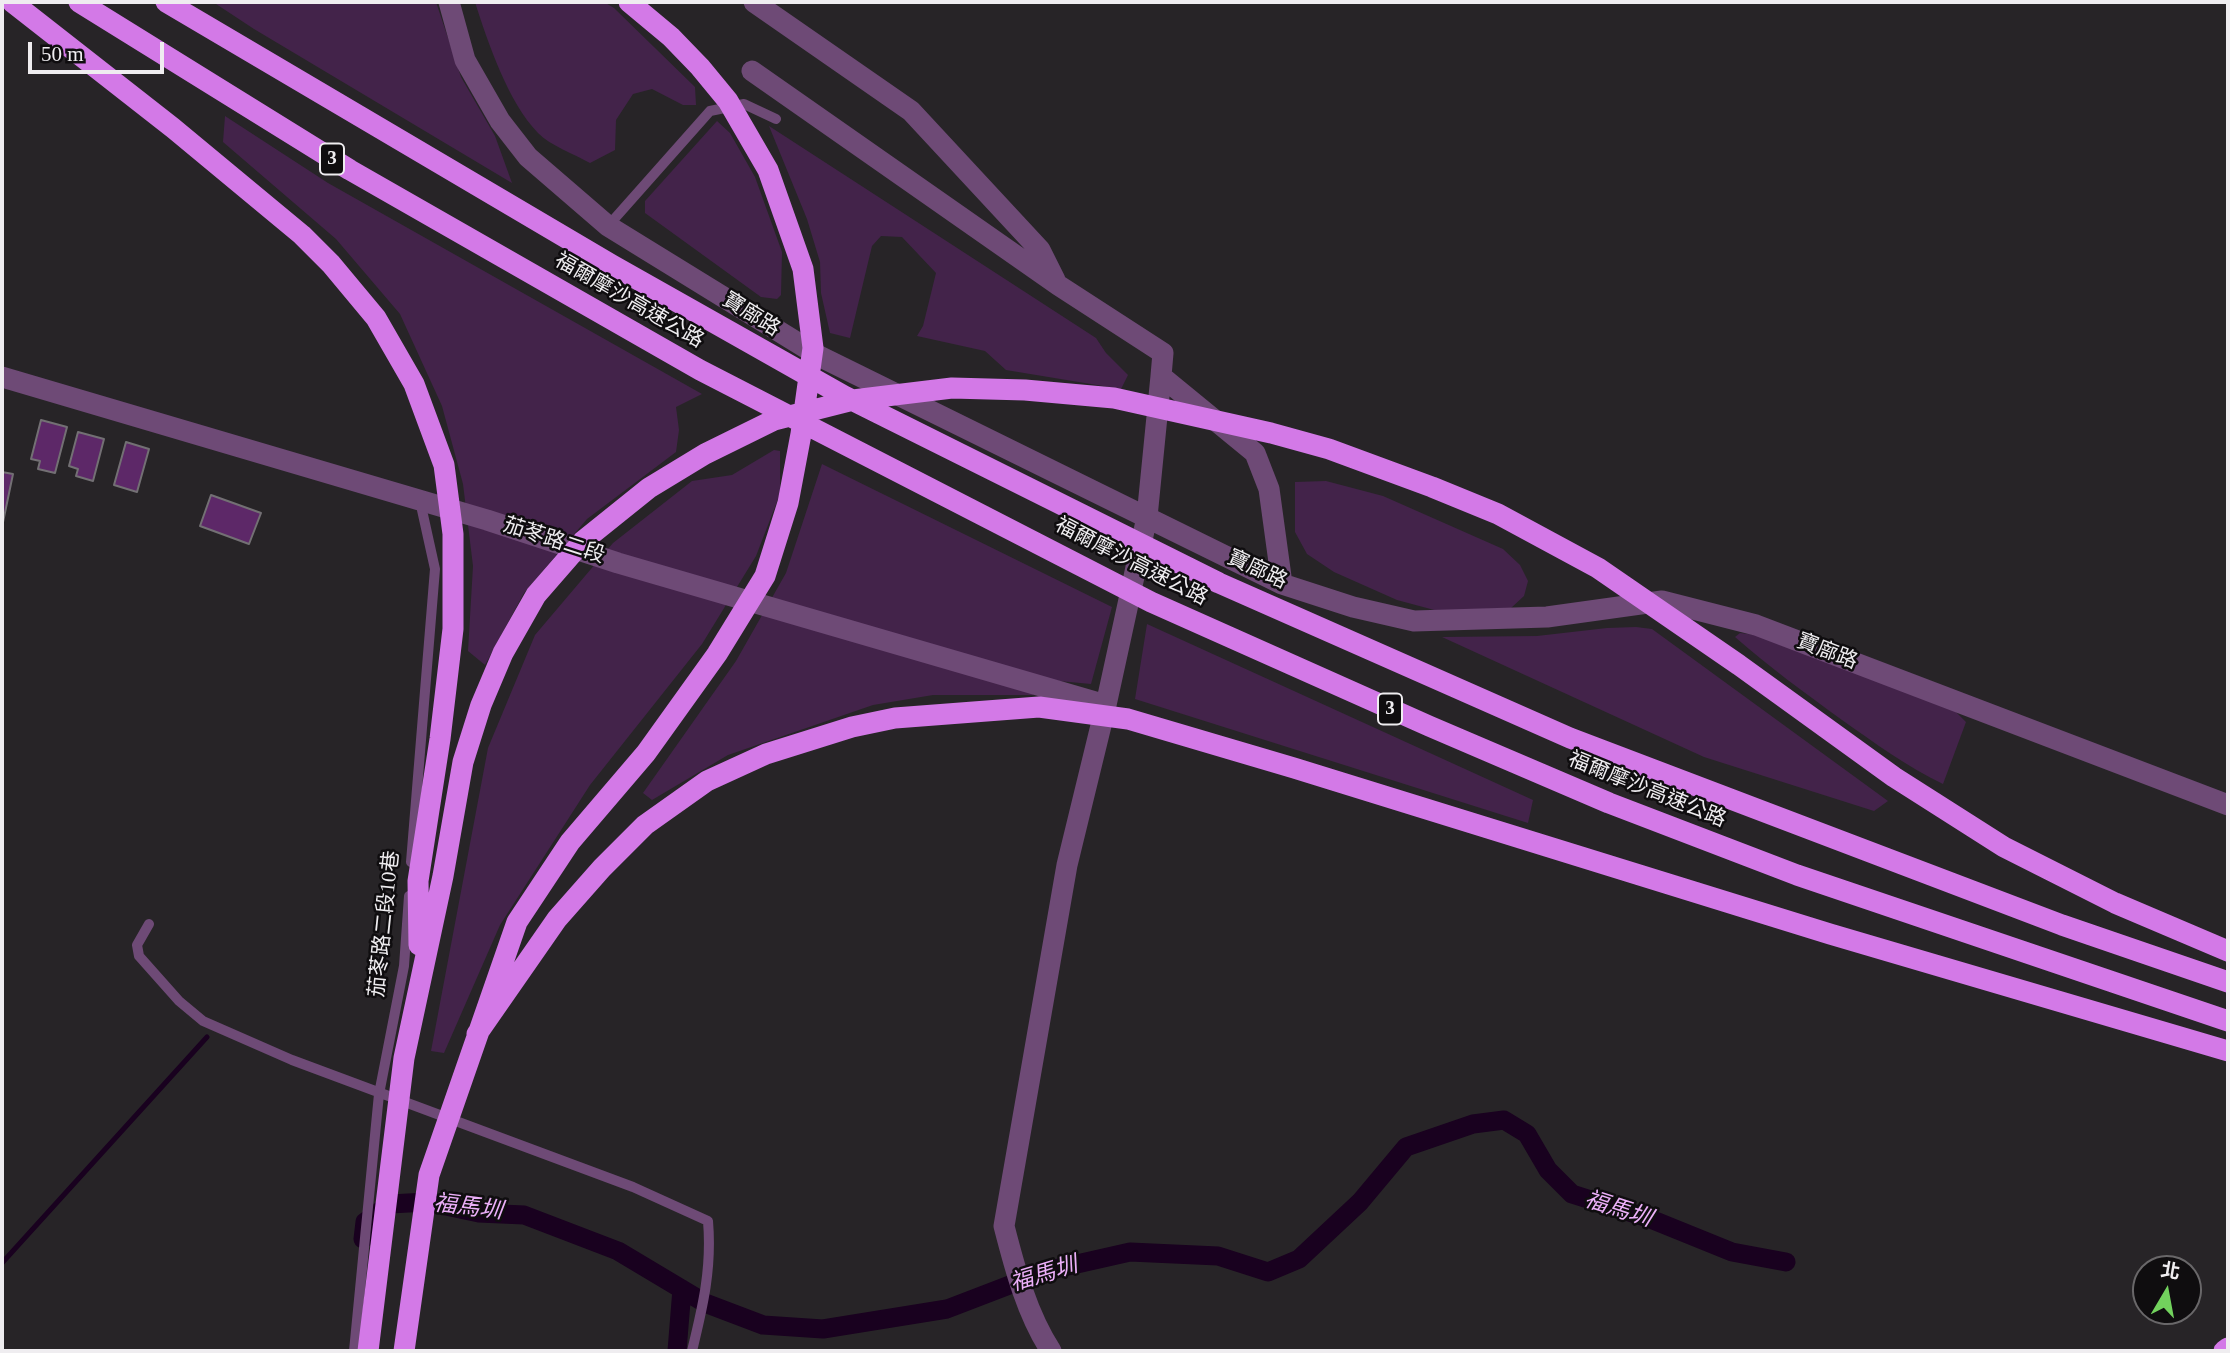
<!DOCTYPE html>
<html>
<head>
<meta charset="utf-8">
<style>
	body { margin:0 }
	#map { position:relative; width:2230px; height:1353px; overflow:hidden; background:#272427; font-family:"Times New Roman","Noto Sans TC",serif }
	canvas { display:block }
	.frame { position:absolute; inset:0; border:4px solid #efedf0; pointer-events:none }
	.north { position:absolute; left:2132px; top:1255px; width:70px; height:70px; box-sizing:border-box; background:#0f0d0f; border:2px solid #696769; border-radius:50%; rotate:10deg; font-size:19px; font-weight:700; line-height:28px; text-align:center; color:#efedf0 }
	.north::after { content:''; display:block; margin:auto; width:24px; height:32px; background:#72d25d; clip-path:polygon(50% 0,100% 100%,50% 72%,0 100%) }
	.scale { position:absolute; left:28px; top:42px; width:136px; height:32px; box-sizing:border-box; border:4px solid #efedf0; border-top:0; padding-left:9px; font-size:21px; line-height:24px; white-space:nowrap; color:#efedf0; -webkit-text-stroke:5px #0f0d0f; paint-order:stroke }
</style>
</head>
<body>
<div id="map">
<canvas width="2230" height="1353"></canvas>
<div class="frame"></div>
<div class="north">北</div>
<div class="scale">50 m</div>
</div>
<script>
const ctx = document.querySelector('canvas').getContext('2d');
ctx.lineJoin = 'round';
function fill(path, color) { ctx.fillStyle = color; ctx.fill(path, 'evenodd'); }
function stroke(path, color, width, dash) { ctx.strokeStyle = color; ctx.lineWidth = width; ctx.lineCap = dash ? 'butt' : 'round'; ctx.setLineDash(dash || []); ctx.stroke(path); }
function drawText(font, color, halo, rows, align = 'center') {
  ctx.font = font + ' "Times New Roman","Noto Sans TC",serif'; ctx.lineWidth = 5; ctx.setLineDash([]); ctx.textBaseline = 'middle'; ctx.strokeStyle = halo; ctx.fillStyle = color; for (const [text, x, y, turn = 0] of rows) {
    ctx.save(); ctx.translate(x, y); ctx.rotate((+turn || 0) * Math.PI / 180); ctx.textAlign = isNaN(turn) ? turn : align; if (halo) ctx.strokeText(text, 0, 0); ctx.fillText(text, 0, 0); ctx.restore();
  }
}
const green = new Path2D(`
	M213 2H436L461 77 495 136 512 183 254 29Z
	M475 2H604L614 8 695 87 696 105H683L652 89 633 94 616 120 615 150 590 163C574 154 551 146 538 133 508 102 488 43 475 2Z
	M225 116 328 183 702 394 676 407 679 430 676 452 587 519 524 593 485 665 468 651 473 566 463 484 442 406 400 314 336 239 223 142Z
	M717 121 730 133 755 177 782 252 781 295 777 299 761 297 645 213V201Z
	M769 126 1096 338 1106 353 1128 375 1121 389 1006 370 985 351 917 336 923 326 936 273 902 237 881 236 872 246 850 338 830 333 821 293 820 262 807 219Z
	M774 450 780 451V494L756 556 702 644 590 785 500 925 444 1053 431 1051 488 748 535 635 613 543 692 481 732 475Z
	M822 464 1112 607 1091 684 1038 679 1033 695H933L873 705 728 755 652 800 643 793 736 661 786 573Z
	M1326 481 1383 496 1503 549 1520 565 1528 581 1524 596 1511 608 1438 611 1397 600 1334 572 1307 554 1295 532V482Z
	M1147 624 1533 800 1528 823 1135 699Z
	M1636 627 1652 629 1888 801 1874 811 1704 757 1442 637 1537 636 1607 628Z
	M1740 633 1756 635 1953 709 1966 722 1943 784C1907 767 1875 743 1842 720 1805 693 1769 667 1735 637Z`);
const stream = new Path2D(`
	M2 1263 207 1037`);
const canal = new Path2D(`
	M363 1239 365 1222 390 1204 427 1202 479 1213 524 1215 618 1251 705 1303 763 1325 823 1329 947 1309 1046 1271 1130 1252 1218 1256 1268 1272 1299 1259 1360 1202 1406 1147 1473 1124 1504 1120 1527 1134 1548 1170 1572 1194 1648 1218 1732 1252 1786 1262
	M677 1351 682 1289`);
const building = new Path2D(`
	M41 420 67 427 55 473 38 469 40 461 31 459Z
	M78 432 104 439 93 481 76 476 78 469 69 466Z
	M126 442 149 449 137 492 114 485Z
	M2 472 13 474 2 527Z
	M211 495 261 513 249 544 200 526Z`);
const lane = new Path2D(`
	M608 226 710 111 744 104 776 119
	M411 862 435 569 420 501
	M149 924 137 945 139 956 179 1001 203 1021 292 1060 633 1187 708 1221C712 1268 703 1306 692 1351
	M354 1351 379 1094 404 966 409 896`);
const street = new Path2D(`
	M449 2 465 60 500 121 528 157 608 226 819 356 1282 584 1353 607 1414 621 1547 617 1662 601 1756 625 2228 805
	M754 2 911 111 1040 250 1055 280
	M752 71 1058 285 1163 353 1161 376 1255 453 1269 489 1282 584
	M2 377 487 520 618 563 1106 705
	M1051 1351C1027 1314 1015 1269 1004 1226L1067 865 1106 705 1147 517 1161 376`);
const highway = new Path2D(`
	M12 2 173 128 302 235 331 264 376 318 414 384 444 465 453 534V629L440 739 418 881 419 945
	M79 2 350 170 700 370 1151 602 1429 726 1609 803 1797 875 2228 1021
	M166 2 612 265 844 396 1219 583 1570 738 2062 925 2228 982
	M477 1034 557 919 602 868 645 825 707 781 766 754 852 727 895 718 1039 707 1128 719 1294 768 1830 934 2228 1051
	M368 1351 404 1058 443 876 463 762 481 705 503 653 536 595 583 541 649 488 705 454 774 420 853 400 952 388 1025 390 1114 398 1271 433 1329 449 1432 487 1498 514 1598 568 1739 665 1894 777 2004 847 2115 903 2228 951
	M404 1351 429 1175 517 922 570 842 646 753 717 654 765 576 788 503 801 434 813 348 803 269 768 170 728 101 700 67 671 37 629 2
	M2224 1351 2228 1348`);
const shields = [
	[332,159,24],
	[1390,709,24]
];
const shieldNames = [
	["3",332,159],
	["3",1390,709]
];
const streetNames = [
	["福爾摩沙高速公路",629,301,30],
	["寶廍路",751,315,32],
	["茄苳路二段",554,541,18],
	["福爾摩沙高速公路",1131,562,27],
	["寶廍路",1257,570,25],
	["寶廍路",1827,652,21],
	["福爾摩沙高速公路",1647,790,22],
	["茄苳路二段10巷",385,924,-84]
];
const waterNames = [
	["福馬圳",468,1208,7],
	["福馬圳",1618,1210,18],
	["福馬圳",1044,1275,-17]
];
fill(green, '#43234a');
stroke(stream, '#19011f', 5);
stroke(canal, '#19011f', 19);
fill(building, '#5d2868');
stroke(building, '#737074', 2);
stroke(lane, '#6e4a76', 10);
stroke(street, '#6e4a76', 21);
stroke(highway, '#d379e7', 21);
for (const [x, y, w] of shields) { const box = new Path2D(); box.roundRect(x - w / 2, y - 15.5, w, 31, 5); ctx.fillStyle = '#0f0d0f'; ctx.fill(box); stroke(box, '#efedf0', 2); }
drawText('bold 19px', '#efedf0', null, shieldNames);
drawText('21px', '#efedf0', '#0f0d0f', streetNames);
drawText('italic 23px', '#ebaff8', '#0f0d0f', waterNames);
</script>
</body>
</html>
